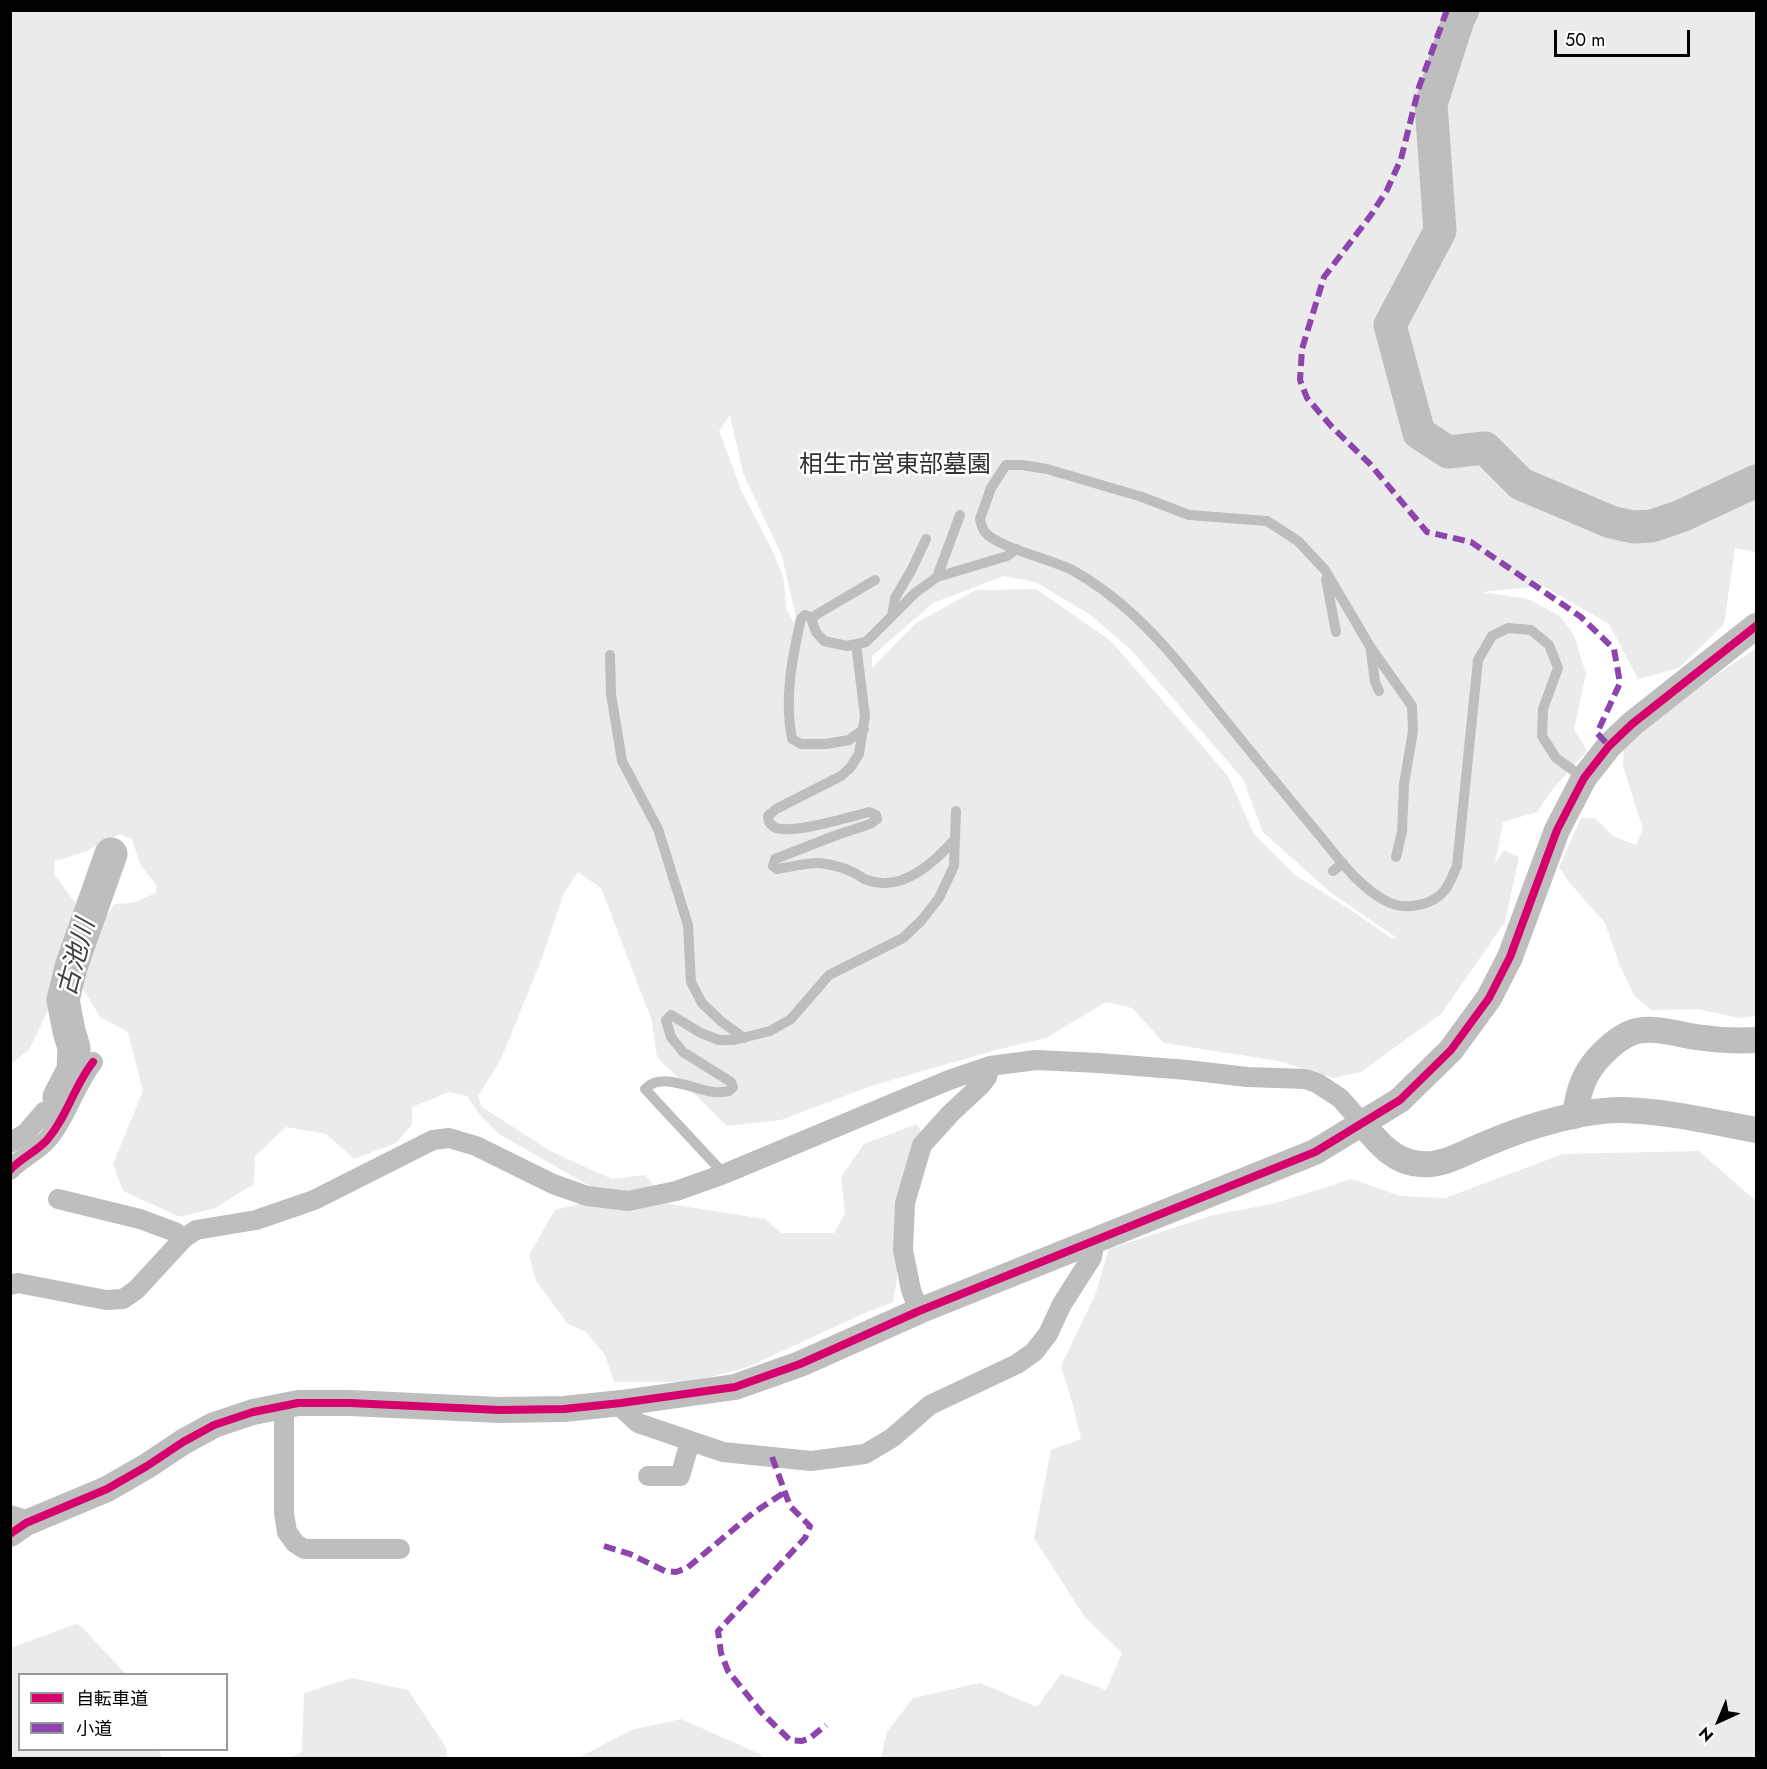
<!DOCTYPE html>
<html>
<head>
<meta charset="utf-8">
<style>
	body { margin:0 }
	#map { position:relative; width:1767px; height:1769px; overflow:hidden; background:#fff; font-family:Jost,"Noto Sans JP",sans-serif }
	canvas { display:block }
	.frame { position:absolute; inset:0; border:12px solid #000; pointer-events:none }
	.legend { position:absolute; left:18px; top:1673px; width:210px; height:78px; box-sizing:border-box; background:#fff; border:2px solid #999; margin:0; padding:8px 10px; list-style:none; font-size:18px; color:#000 }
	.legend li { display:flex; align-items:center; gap:12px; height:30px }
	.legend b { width:30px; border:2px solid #999 }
	.north { position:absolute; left:1689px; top:1691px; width:60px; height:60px; -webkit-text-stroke:4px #fff; paint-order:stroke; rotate:224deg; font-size:16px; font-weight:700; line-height:24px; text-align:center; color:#000 }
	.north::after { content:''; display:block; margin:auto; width:21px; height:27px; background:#000; clip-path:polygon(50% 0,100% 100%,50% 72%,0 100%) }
	.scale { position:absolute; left:1554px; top:30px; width:136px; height:27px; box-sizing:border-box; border:3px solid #000; border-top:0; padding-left:8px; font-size:18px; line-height:21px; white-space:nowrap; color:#000; -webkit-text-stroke:4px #fff; paint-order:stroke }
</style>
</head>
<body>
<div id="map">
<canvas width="1767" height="1769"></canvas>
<div class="frame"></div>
<ul class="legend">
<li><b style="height:8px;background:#d6006c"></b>自転車道</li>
<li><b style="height:8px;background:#8e44ad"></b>小道</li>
</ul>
<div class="north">N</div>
<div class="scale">50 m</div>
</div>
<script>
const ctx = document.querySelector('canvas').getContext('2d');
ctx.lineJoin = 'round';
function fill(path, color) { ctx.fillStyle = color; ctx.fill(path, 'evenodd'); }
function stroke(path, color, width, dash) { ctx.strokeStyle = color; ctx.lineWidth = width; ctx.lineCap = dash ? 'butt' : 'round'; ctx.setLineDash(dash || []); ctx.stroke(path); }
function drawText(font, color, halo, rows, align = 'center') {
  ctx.font = font + ' Jost,"Noto Sans JP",sans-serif'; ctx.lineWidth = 5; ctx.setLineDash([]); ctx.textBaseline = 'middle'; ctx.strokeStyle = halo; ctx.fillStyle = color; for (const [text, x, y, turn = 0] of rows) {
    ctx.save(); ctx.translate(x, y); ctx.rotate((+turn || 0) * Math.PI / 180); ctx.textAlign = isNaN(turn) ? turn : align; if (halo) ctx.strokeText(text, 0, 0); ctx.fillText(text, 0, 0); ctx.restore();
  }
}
const green = new Path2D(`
	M11 11H1756V552L1735 548 1724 624 1679 668 1638 679 1609 624 1543 586 1482 592 1528 599 1560 616 1574 635 1586 674 1574 729 1587 751 1552 790 1537 812 1503 822 1495 864 1504 850 1519 857 1505 922 1441 1014 1361 1072 1333 1078 1279 1061 1164 1043 1132 1008 1106 1002 1046 1038 996 1050 871 1086 781 1120 727 1126 657 1057 652 1021 601 888 578 872 564 893 540 963 501 1059 478 1096 482 1107 550 1151 612 1179 645 1175 669 1204 765 1219 781 1233H834L845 1213 841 1177 864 1144 917 1124 924 1136 897 1217V1278L893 1302 858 1316 748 1367 691 1382H614L605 1355 586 1332 568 1324 536 1281 529 1255 555 1210 579 1204 588 1185 499 1134 481 1116 467 1096 449 1092 412 1107V1125L396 1143 354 1159 326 1134 286 1127 255 1156 254 1184 215 1208 180 1217 123 1191 113 1164 143 1091 128 1032 100 1017 82 987 95 934 114 904 132 903 156 893V885L140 864 132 839 120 834 85 852 55 861 54 874 76 904 65 955 50 1006 29 1050 11 1064ZM730 415 743 473 782 556 796 617 794 624 786 608 784 579 771 548 742 492 719 431ZM1004 576 1036 582 1092 616 1131 650 1243 779 1263 832 1331 893 1397 938H1391L1354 912 1295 875 1254 834 1228 776 1111 641 1036 589 976 590 916 623 872 668V656L933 603Z
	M1756 648V1016L1738 1018 1699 1009 1651 1010 1634 996 1619 963 1605 923 1569 882 1559 867 1581 818H1595L1613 836 1636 845 1643 829 1623 766 1624 745 1671 706Z
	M1699 1151 1756 1201V1758H881L887 1732 913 1698 980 1683 1037 1707 1061 1674 1106 1690 1122 1653 1084 1616 1034 1538 1051 1450 1081 1439 1074 1409 1061 1366 1095 1295 1109 1249 1213 1215 1272 1204 1352 1179 1400 1196 1445 1198 1563 1154Z
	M78 1623 126 1674H20V1750H159L162 1758H11V1648Z
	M352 1678 408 1690 447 1749V1758H289L302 1752 304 1693Z
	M681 1719 760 1754 763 1758H579L582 1756 631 1730Z`);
const river = new Path2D(`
	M1463 10 1459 17 1431 104 1440 231 1390 325 1419 433 1448 452 1485 448 1521 484 1611 522 1633 527 1652 526 1681 516 1756 481
	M59 1097 73 1070 74 1048 69 1031 63 1000 71 967 111 854`);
const service = new Path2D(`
	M937 577 960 515
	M1326 579 1336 632
	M875 580 814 616 812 621 816 632 824 641 847 646 866 642 915 593 937 577 1007 556 1017 549
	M892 616 895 598 912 569 926 539
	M813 618 805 615 801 619C792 658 784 699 792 739L801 744H826L849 740 864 729
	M856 644 865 716 859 754 850 768 841 776 776 809 768 816 769 822C771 824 773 827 776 828 794 834 849 817 869 812L876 815 877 819 870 824 834 836 775 859 773 866 777 869C790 867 805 863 819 863 828 864 842 867 850 871 856 873 861 878 867 880 901 893 933 864 954 840
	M1371 652 1375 682 1379 691
	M610 655 611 694 622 761 658 829 688 925 691 982 702 1003 722 1022 744 1038
	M1396 857 1402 832 1404 784 1413 731 1412 706 1371 648 1325 570 1298 541 1267 521 1189 515 1142 497 1047 469 1022 465H1006L991 488 980 519C981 523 982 529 985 532 996 547 1053 560 1072 570 1120 596 1158 637 1192 679 1233 730 1274 781 1316 831 1337 856 1359 889 1390 903 1407 910 1433 905 1444 891 1450 884 1453 874 1457 866L1478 660 1492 636 1508 628 1531 630 1549 645 1558 668 1543 709 1542 736 1556 758 1584 778
	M1333 871 1343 863
	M724 1174 645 1089C662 1071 694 1090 714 1092 719 1093 724 1092 729 1091L733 1087 731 1082 683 1052 671 1037 666 1020 671 1015 701 1033 719 1040H734L770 1031 791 1019 829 975 903 938 921 921 939 898 954 866 956 811`);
const minor = new Path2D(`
	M10 1143 26 1133 44 1112 54 1116 60 1121
	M10 1170C21 1158 36 1152 47 1140 67 1117 74 1086 93 1062
	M58 1199 140 1219 175 1232 184 1238
	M10 1285 18 1283 106 1300 123 1299 136 1290 184 1238 196 1230 256 1220 314 1200 433 1140 449 1138 476 1146 553 1184 587 1196 628 1201 676 1191 724 1174 949 1080 990 1066 1036 1060 1099 1063 1187 1070 1247 1077 1305 1079 1317 1083 1340 1098 1363 1124
	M919 1311 911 1290 903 1250 905 1203 922 1145 951 1113 981 1085 987 1077 990 1066
	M621 1403 624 1410 638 1423 723 1452 811 1461 865 1454 892 1438 930 1405 1017 1364 1034 1352 1048 1334 1062 1304 1092 1257 1095 1240
	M281 1406 284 1416V1513L287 1532 295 1543 304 1549H400
	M648 1476H680L690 1442
	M10 1515 20 1518 26 1523`);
const tertiary = new Path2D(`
	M1575 1116C1578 1091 1584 1072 1602 1054 1611 1045 1623 1034 1637 1031 1656 1027 1677 1034 1696 1037 1716 1040 1737 1041 1756 1040
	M1363 1124C1378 1143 1395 1163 1421 1164 1442 1166 1462 1154 1481 1146 1500 1138 1520 1130 1541 1124 1565 1117 1596 1110 1621 1110 1667 1111 1712 1122 1756 1130
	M10 1534 26 1523 107 1489 147 1466 183 1442 214 1425 253 1412 298 1403H350L500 1410 564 1409 621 1403 735 1387 800 1364 919 1311 1315 1152 1400 1100 1451 1050 1489 998 1510 957 1557 830 1584 778 1609 746 1632 724 1756 626`);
const quiet = new Path2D(`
	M1447 10 1419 87 1401 159 1387 190 1371 215 1324 277 1302 349 1300 380 1307 398 1332 427 1370 464 1427 532 1471 542 1581 617 1614 649 1620 683 1597 733 1609 746
	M772 1457 790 1506 810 1526 805 1538 718 1631 721 1653 728 1671 761 1712 790 1740 802 1741 810 1738 826 1725
	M604 1546 630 1554 665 1571 676 1572 687 1568 753 1513 785 1492`);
const cycleway = new Path2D(`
	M10 1170C21 1158 36 1152 47 1140 67 1117 74 1086 93 1062
	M10 1534 26 1523 107 1489 147 1466 183 1442 214 1425 253 1412 298 1403H350L500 1410 564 1409 621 1403 735 1387 800 1364 919 1311 1315 1152 1400 1100 1451 1050 1489 998 1510 957 1557 830 1584 778 1609 746 1632 724 1756 626`);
const parkNames = [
	["相生市営東部墓園",895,466]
];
const waterNames = [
	["古池川",78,958,-75]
];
fill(green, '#ebebeb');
stroke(river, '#bebebe', 33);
stroke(service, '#bebebe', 10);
stroke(minor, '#bebebe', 20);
stroke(tertiary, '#bebebe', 26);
stroke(quiet, '#8e44ad', 6, [12, 6]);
stroke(cycleway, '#d6006c', 8);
drawText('24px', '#323232', '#fff', parkNames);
drawText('italic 26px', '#434343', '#fff', waterNames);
</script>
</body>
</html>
